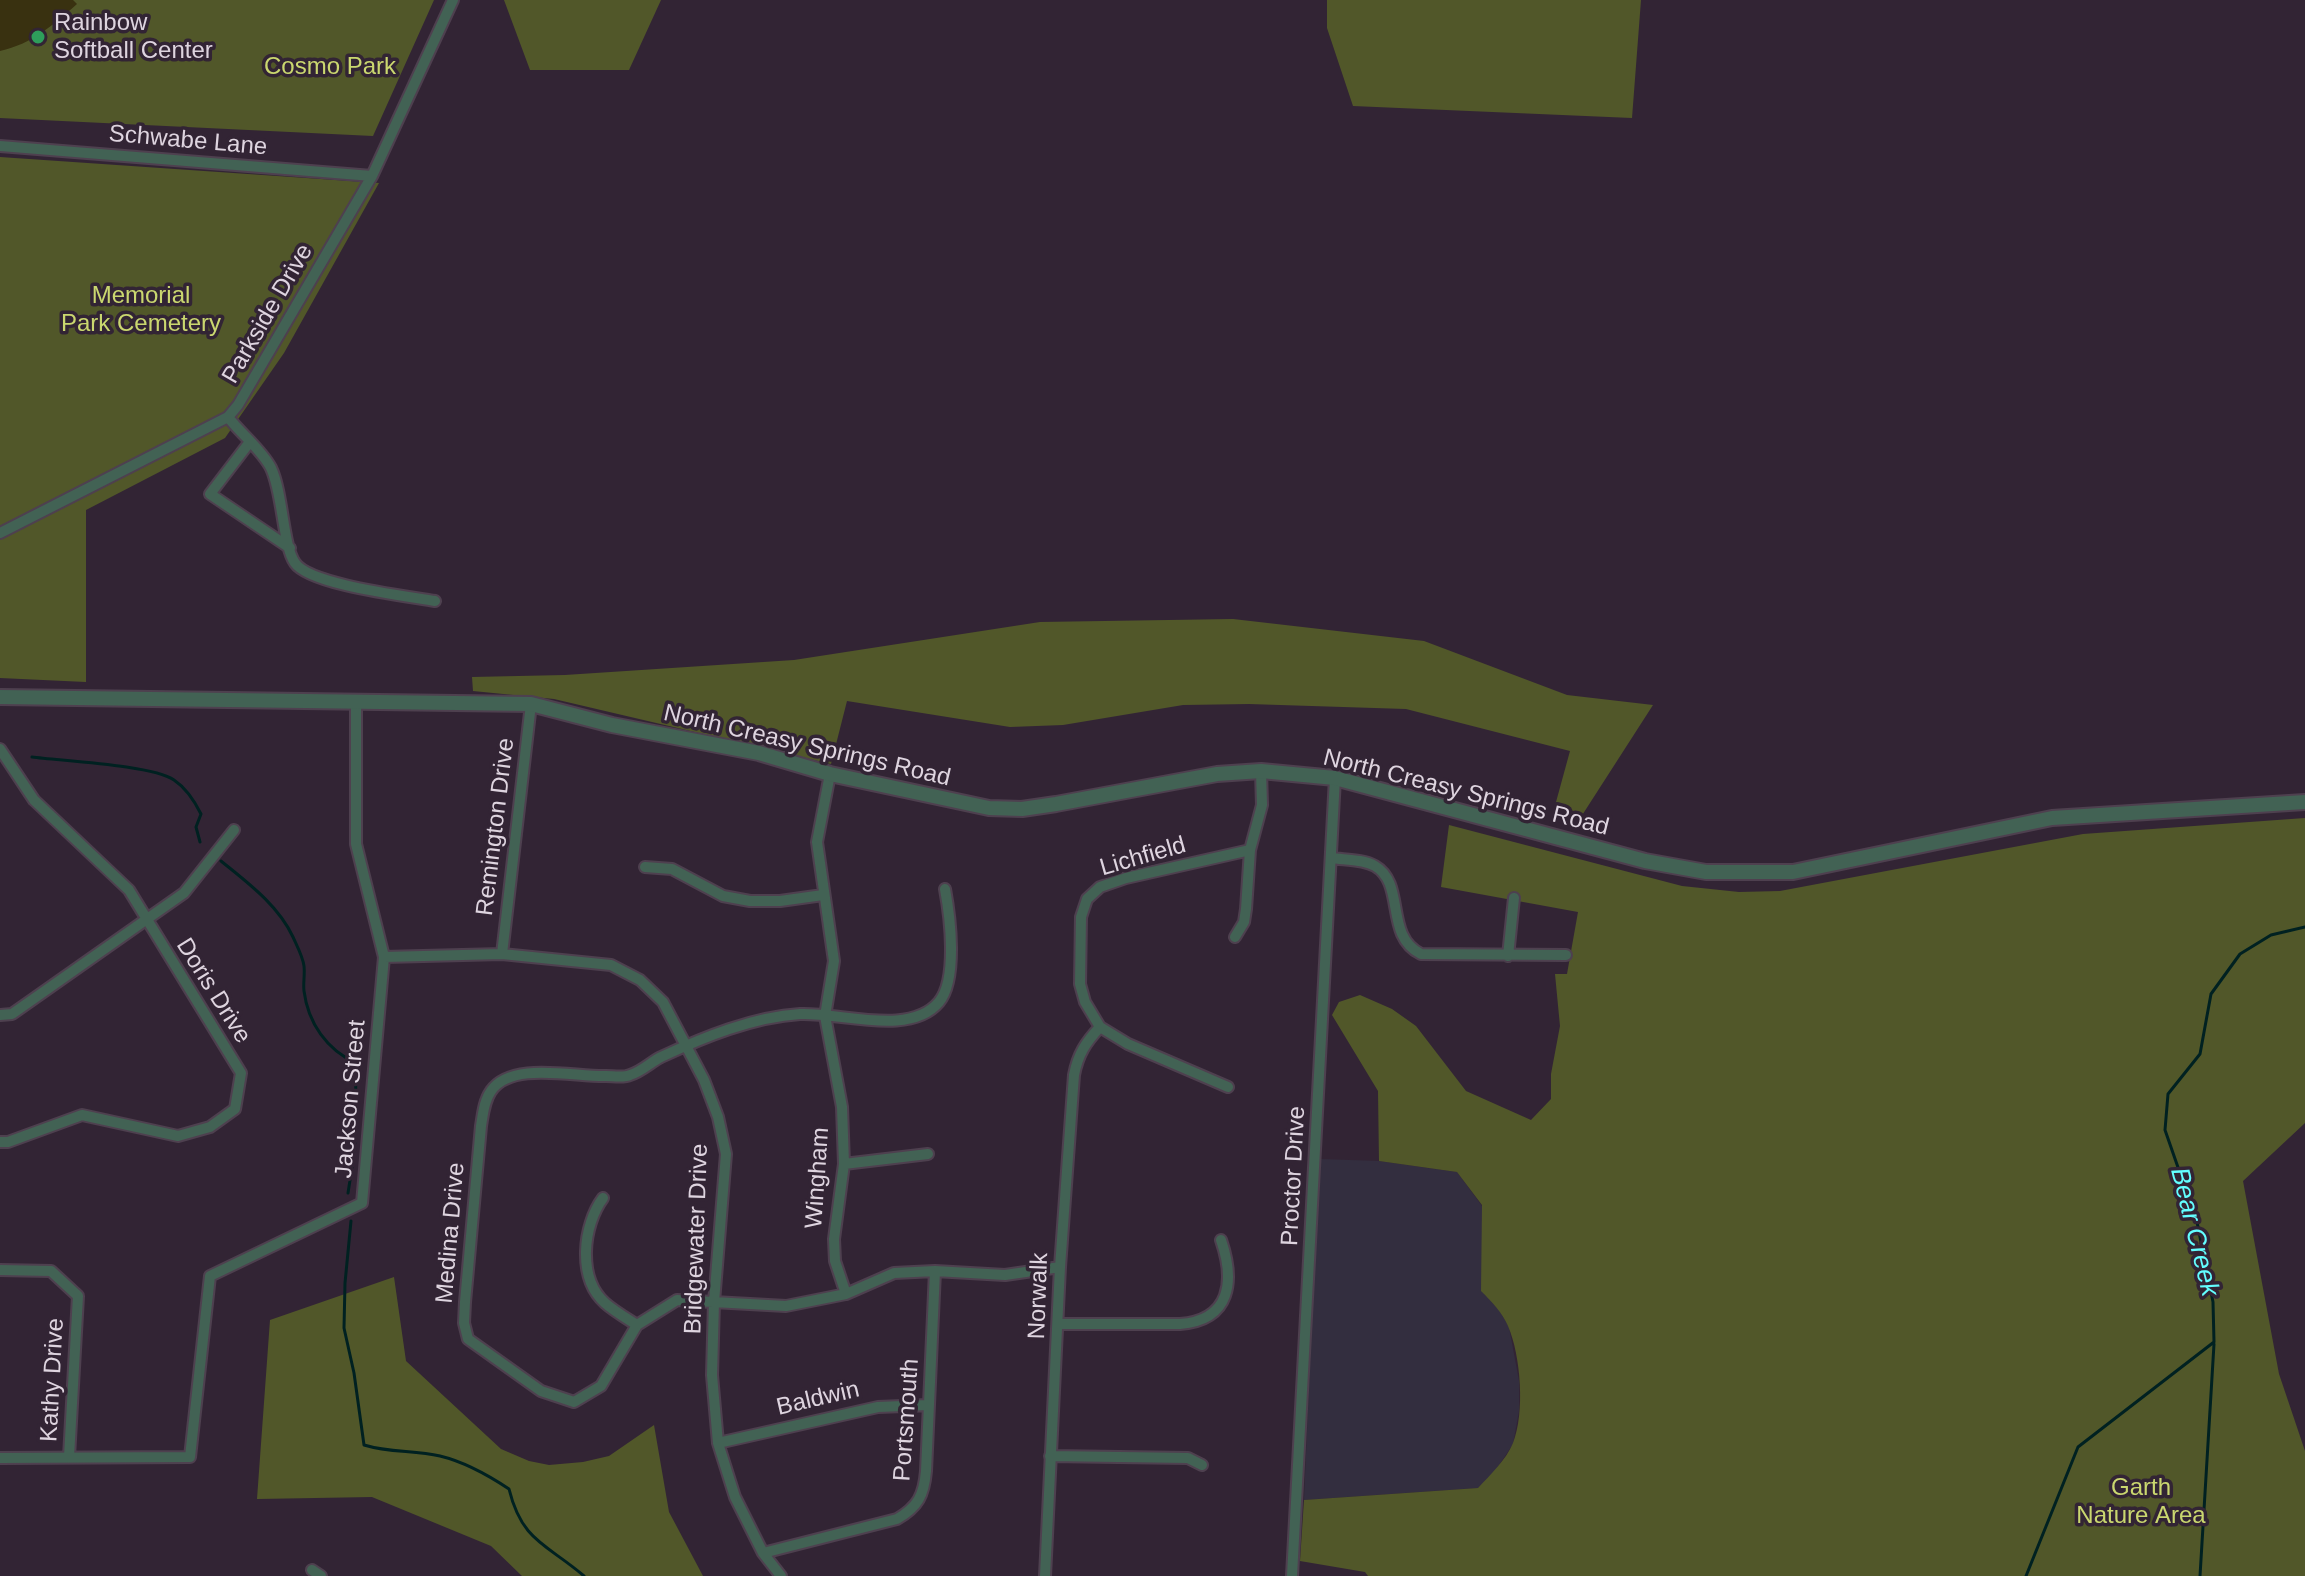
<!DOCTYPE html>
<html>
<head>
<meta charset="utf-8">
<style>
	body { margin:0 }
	canvas { display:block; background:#322434 }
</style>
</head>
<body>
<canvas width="2305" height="1576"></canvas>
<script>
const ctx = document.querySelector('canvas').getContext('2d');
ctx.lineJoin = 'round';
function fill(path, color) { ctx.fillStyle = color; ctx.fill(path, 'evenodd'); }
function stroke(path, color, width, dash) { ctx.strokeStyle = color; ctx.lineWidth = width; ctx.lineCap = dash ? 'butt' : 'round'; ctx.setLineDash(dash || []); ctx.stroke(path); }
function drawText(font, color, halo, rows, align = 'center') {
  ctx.font = font + ' Helvetica,sans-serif'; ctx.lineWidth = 7; ctx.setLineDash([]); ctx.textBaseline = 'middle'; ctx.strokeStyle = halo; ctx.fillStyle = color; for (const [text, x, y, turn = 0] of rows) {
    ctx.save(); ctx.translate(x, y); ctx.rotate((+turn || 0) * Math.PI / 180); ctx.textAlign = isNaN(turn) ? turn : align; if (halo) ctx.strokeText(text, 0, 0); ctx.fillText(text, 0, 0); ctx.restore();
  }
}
const industrial = new Path2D(`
	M1319 1159 1379 1161 1457 1172 1482 1206V1291L1500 1311 1509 1327 1519 1381V1411L1513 1444 1495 1471 1478 1488 1304 1500Z`);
const green = new Path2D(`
	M0 0H434L373 136 0 118Z
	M504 0H661L629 70H530Z
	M1327 0H1641L1632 118 1353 106 1327 28Z
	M0 157 379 183 284 353 225 438 86 510V682L0 678Z
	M1233 619 1424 641 1567 695 1653 705 1579 820 1553 813 1570 751 1406 709 1249 704 1183 705 1063 725 1010 727 847 701 831 764 554 699 473 691 472 677 565 675 794 660 1040 622Z
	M2305 818V1123L2243 1181 2279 1374 2305 1451V1576H1368L1365 1572 1300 1561 1304 1500 1478 1488C1490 1475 1506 1460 1513 1443 1525 1413 1521 1356 1508 1326 1502 1312 1492 1302 1481 1291L1482 1205 1457 1172 1379 1161 1378 1091 1332 1015 1339 1002 1360 995 1392 1009 1416 1026 1466 1091 1531 1120 1551 1099V1074L1560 1026 1555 974H1567L1578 912 1441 887 1449 825 1682 886 1739 892 1780 891 2083 834Z
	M394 1277 406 1361 501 1449 529 1461 549 1465 583 1462 609 1456 654 1425 669 1512 703 1576H522L491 1546 372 1497 257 1499 270 1320Z`);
const sand = new Path2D(`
	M0 0H73L77 4C53 25 32 44 0 51Z`);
const stream = new Path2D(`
	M32 757C62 761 152 765 174 780 186 788 195 802 201 814L196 827 200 842
	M221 861C248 883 278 905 293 937 297 946 303 957 304 966 305 975 303 983 304 991 308 1023 327 1050 356 1063L355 1148 348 1193
	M351 1221 345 1283 344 1328 354 1373 364 1445C390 1453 414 1450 440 1456 465 1462 488 1475 509 1489 522 1542 547 1544 584 1576
	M2026 1576 2078 1447 2214 1342 2213 1302 2197 1222 2165 1130 2168 1094 2200 1054 2211 994 2240 954 2271 935 2305 927
	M2200 1576 2214 1344`);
const minor = new Path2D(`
	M0 146 372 176
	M228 417C240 433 262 450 271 468 283 493 283 547 295 563 310 585 407 596 435 601
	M249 443 210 494 290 548
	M0 533 228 417 238 405 372 176 453 0
	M0 749 34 800 129 890 241 1073 235 1109 210 1127 178 1136 82 1115 8 1142H0
	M830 774 817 842 834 961 825 1016 842 1107 844 1164 834 1239 835 1261 846 1294
	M1331 858C1345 860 1363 859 1375 866 1406 884 1384 936 1421 954L1566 955
	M645 867 672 869 723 896 750 901H780L823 895
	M945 889C950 916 958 979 939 1002 910 1037 840 1012 800 1014 753 1017 704 1037 661 1057 651 1062 641 1072 630 1075 624 1078 613 1076 606 1076 574 1077 511 1061 491 1091 484 1101 483 1114 481 1126L465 1302 464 1323 468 1339 541 1391 574 1402 601 1386 637 1325 677 1300 786 1306 846 1294 894 1273 935 1271 1005 1275 1060 1267
	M1235 937 1244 922 1246 909 1250 850 1262 805 1261 771
	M502 954 531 704
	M1508 956 1514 898
	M384 957 502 954 611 965 640 980 663 1002 704 1080 718 1117 726 1154 714 1302 712 1375 718 1443 735 1497 763 1553 781 1576
	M0 1015 12 1014 184 893 234 830
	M1228 1087 1128 1044 1100 1027 1085 1002 1080 984 1081 917 1087 899 1100 887 1126 878 1250 850
	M844 1164 928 1154
	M603 1198C583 1225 577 1278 605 1303 614 1311 626 1318 637 1325
	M0 1270 51 1271 78 1296 69 1457
	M1059 1324H1180C1231 1320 1235 1281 1221 1240
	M718 1443 878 1407 928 1405
	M1050 1456 1188 1458 1202 1465
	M0 1458 190 1457 210 1276 362 1203 384 957 356 844V702
	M763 1553 897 1519C918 1507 924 1495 926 1471L935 1271
	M312 1570 321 1576
	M1045 1576 1060 1267 1074 1075C1078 1054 1086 1042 1100 1027
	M1292 1576 1335 778`);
const tertiary = new Path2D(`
	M0 697 531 704 612 725 759 753 830 774 989 808 1022 809 1056 804 1217 774 1261 771 1335 778 1645 861 1706 872H1793L2052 818 2305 802`);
const markers = [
	[38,37,8,"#2e9e5b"]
];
const poiNames = [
	["Rainbow",54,23],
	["Softball Center",54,51]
];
const parkNames = [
	["Cosmo Park",330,67],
	["Memorial",141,296],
	["Park Cemetery",141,324],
	["Garth",2141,1488],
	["Nature Area",2141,1516]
];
const streetNames = [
	["Schwabe Lane",188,141,5],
	["Parkside Drive",268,314,-60],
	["North Creasy Springs Road",807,746,13],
	["North Creasy Springs Road",1466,793,14],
	["Remington Drive",496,827,-83],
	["Lichfield",1143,857,-16],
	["Doris Drive",213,991,58],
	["Jackson Street",351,1099,-85],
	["Proctor Drive",1294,1176,-87],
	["Wingham",818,1178,-86],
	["Medina Drive",451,1233,-85],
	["Bridgewater Drive",697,1239,-88],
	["Norwalk",1039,1296,-88],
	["Kathy Drive",53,1380,-87],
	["Baldwin",818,1399,-13],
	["Portsmouth",907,1420,-86]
];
const waterNames = [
	["Bear Creek",2194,1232,76]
];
fill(industrial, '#332e3f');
fill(green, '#515729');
fill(sand, '#393110');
stroke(stream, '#002121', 3);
stroke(minor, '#4e404f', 14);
stroke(tertiary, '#4e404f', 18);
stroke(minor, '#426254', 10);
stroke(tertiary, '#426254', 14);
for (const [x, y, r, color] of markers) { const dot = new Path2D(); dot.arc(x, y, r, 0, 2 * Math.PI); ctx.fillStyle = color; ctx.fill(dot); stroke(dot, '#322434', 3); }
drawText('24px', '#ded4df', '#322434', poiNames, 'left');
drawText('24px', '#cad76f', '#322434', parkNames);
drawText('24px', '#ded4df', '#322434', streetNames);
drawText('italic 26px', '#63feff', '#322434', waterNames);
</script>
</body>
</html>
